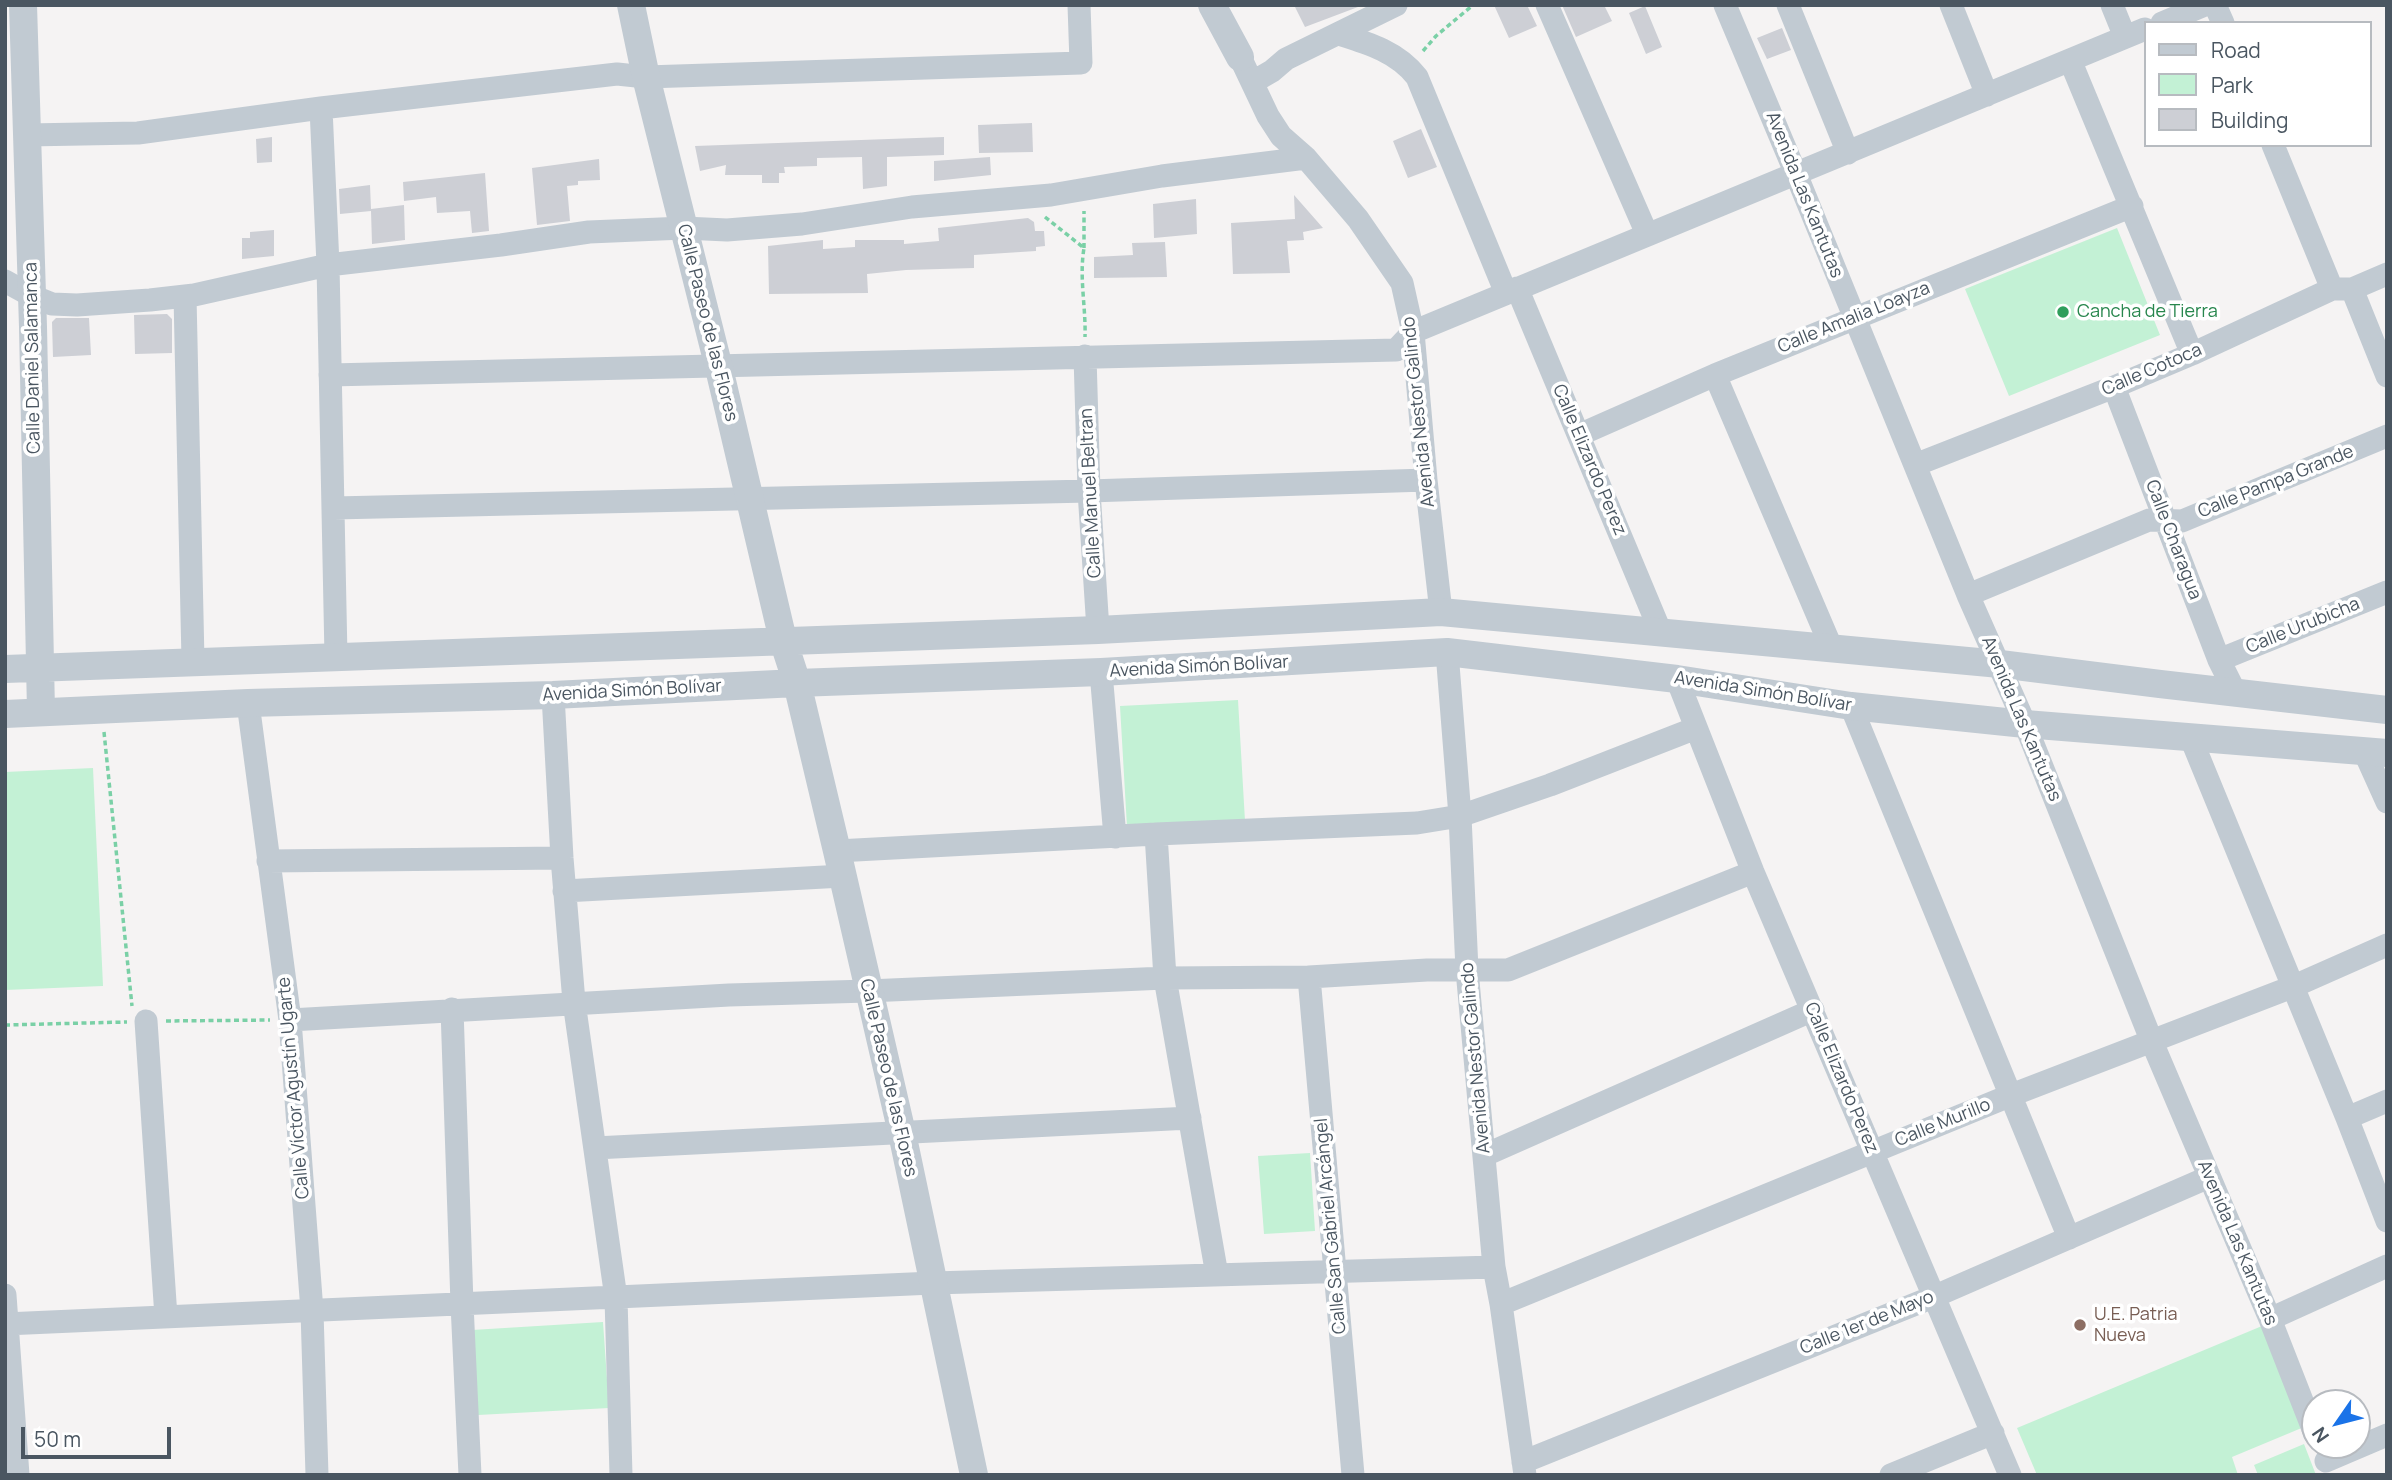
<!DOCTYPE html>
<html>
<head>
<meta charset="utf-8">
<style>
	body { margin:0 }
	#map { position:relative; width:2392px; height:1480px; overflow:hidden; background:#f5f3f3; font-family:Manrope,sans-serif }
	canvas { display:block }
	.frame { position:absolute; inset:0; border:7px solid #4a5661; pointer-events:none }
	.legend { position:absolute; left:2144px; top:21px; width:228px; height:126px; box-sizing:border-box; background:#fff; border:2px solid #b7bbc0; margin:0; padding:9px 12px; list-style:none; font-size:21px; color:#4a5661 }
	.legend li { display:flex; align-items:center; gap:14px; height:35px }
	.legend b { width:35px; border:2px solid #b7bbc0 }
	.north { position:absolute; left:2301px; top:1389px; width:70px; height:70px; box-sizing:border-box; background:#fff; border:2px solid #b7bbc0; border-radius:50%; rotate:235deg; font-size:19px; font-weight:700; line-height:28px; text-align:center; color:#4a5661 }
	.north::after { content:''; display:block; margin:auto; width:24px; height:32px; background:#1a73e8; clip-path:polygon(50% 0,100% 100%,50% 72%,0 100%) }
	.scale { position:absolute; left:21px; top:1427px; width:150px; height:32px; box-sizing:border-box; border:4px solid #4a5661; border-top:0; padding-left:9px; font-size:21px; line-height:24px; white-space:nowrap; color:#4a5661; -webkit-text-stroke:5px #fff; paint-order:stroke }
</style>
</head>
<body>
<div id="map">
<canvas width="2392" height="1480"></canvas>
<div class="frame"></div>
<ul class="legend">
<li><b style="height:9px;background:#c1cad2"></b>Road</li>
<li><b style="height:19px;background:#c3f1d5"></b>Park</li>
<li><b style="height:19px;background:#cdcfd5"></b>Building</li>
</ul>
<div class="north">N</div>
<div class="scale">50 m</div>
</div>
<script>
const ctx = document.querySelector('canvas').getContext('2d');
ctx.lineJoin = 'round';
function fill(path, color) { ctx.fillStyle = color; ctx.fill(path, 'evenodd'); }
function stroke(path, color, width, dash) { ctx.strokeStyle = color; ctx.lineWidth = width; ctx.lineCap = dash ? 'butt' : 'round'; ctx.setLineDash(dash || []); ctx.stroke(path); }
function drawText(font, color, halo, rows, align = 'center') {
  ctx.font = font + ' Manrope,sans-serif'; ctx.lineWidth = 7; ctx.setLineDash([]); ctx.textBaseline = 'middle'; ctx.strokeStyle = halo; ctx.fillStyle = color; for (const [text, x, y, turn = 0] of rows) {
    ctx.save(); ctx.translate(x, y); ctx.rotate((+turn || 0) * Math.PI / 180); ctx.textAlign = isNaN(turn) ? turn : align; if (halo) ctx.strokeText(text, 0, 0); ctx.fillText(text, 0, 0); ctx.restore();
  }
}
const green = new Path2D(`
	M2117 228 2160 335 2009 396 1965 289Z
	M1238 700 1245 821 1127 827 1120 706Z
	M93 768 103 986 5 990V772Z
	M1310 1153 1315 1231 1264 1234 1258 1156Z
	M603 1322 609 1408 478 1415 472 1330Z
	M2262 1326 2304 1427 2232 1457 2238 1475H2037L2017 1428Z
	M2304 1444 2316 1475H2258L2254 1465Z`);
const building = new Path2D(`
	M1294 5H1357L1358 7 1305 27Z
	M1494 5H1527L1537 26 1509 38Z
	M1562 5H1604L1612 21 1576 37Z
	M1645 6 1662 47 1646 54 1629 13Z
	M1782 28 1791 50 1767 59 1757 38Z
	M1032 123 1033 152 979 153 978 125Z
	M1421 129 1437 167 1408 178 1393 141Z
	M272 137V162L257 163 256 139Z
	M944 137V155L887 157V186L863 189 862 157 817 158V166L784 167 785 173H779V183H762V175H725L726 165 700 171 695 146Z
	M990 157 991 175 934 181V161Z
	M599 159 600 180 578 181V185L567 186 570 221 537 225 532 168Z
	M485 173 489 231 472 233 470 211 437 213 436 197 404 201 403 182Z
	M370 185 371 209 404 205 405 240 372 244 371 211 340 214 339 189Z
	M1294 195 1323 228 1303 232 1304 240 1287 241 1290 273 1233 274 1231 223 1295 219Z
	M1196 199 1197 234 1154 238 1153 204Z
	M1028 218 1034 222 1035 231H1044L1045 246 1036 247V251L974 255V268L906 270 867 274 868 293 769 294 768 246 823 240V249L855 247V240H904V244L939 241 938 228Z
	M274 230V256L242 259V238H250V232Z
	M1165 242 1167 277 1094 278V257L1133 255 1132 243Z
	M167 314 172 319V353L135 354 134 315Z
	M56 318H89L91 355 53 357 52 322Z`);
const path = new Path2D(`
	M1423 51 1436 36 1473 5
	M1045 217 1084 248C1079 278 1086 307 1085 337
	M1084 248V211
	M104 732 132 1006
	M166 1021 270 1020
	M5 1025 127 1022`);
const minor = new Path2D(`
	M1547 5 1647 234
	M1725 5 1796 174 1968 595 2025 724 2152 1042 2270 1319 2315 1434
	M1788 5 1848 153
	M1951 5 1987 95
	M2112 5 2125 37
	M2215 5 2223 23
	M2162 23 2205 5
	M1339 34C1368 43 1398 52 1417 77L1506 293
	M1240 57 1268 116 1281 136 1306 158 1358 219 1402 283 1413 332 1426 480 1441 612
	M2070 60 2192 354
	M1253 82 1272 71 1286 59 1396 5
	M321 108 328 265 336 657
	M27 135 138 133 321 108 617 74 646 77 1081 63 1079 5
	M2273 145 2332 289
	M5 281 32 296 52 304 77 305 150 300 194 295 328 265 501 245 589 232 684 228 727 230 802 224 912 207 1051 195 1162 176 1306 158
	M1517 288 1661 633
	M2352 289 2387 376
	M185 296 193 661
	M1085 356 1089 491 1098 630
	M330 375 1396 350 1413 332 2145 29
	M1715 375 1832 649
	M2114 387 2219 660 2235 692
	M1579 435 1715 375 2132 206
	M1915 465 2114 387 2192 354 2332 289H2352L2387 274
	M334 508 1089 491 1426 480
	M1968 595 2149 520 2182 521 2387 436
	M1447 652 1460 816 1467 970 1494 1267 1501 1304 1525 1475
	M2219 660 2387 592
	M1101 672 1115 837
	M1677 679 1753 872 2010 1475
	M553 695 562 858 574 1002 616 1298 621 1475
	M248 703 290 1020 312 1311 317 1475
	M1851 706 2069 1238
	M2190 736 2347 1118 2387 1221
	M2364 751 2387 802
	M1156 834 1165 978 1217 1275
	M837 851 1156 834 1417 823 1460 816 1550 785 1696 728
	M268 861 562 858
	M564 891 843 876
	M1309 977 1353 1475
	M452 1009 462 1304 470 1475
	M290 1020 729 995 868 991 1165 978 1309 977 1427 970H1508L1753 872
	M146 1021 166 1317
	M2347 1118 2387 1101
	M595 1148 1190 1118
	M1485 1155 1813 1010
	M5 1295 18 1475
	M1501 1304 2009 1096 2292 987 2387 945
	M2270 1319 2387 1266
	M5 1324 933 1283 1494 1267
	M2326 1461 2387 1435
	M1523 1462 1933 1297 2209 1177
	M1891 1475 1993 1433`);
const tertiary = new Path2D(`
	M23 5 33 327 41 711
	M631 5 646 77 718 364 783 640 797 683 837 851 902 1133 974 1475
	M1212 5 1240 57
	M5 669 1098 630 1441 612 2000 664 2160 684 2387 710
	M5 714 248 703 553 695 797 683 1101 672 1447 652 1677 679 1851 706 2025 724 2387 753`);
const markers = [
	[2063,312,7,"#2e9e5b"],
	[2080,1325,7,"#8d6e63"]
];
const streetNames = [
	["Avenida Las Kantutas",1804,195,68],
	["Calle Amalia Loayza",1854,318,-22],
	["Calle Paseo de las Flores",707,323,76],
	["Calle Daniel Salamanca",33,358,-91],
	["Calle Cotoca",2152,370,-23],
	["Avenida Nestor Galindo",1419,412,-96],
	["Calle Elizardo Perez",1589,460,67],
	["Calle Pampa Grande",2276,482,-22],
	["Calle Manuel Beltran",1091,493,-93],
	["Calle Charagua",2173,540,69],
	["Calle Urubicha",2303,626,-22],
	["Avenida Simón Bolívar",1199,667,-3],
	["Avenida Simón Bolívar",632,691,-3],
	["Avenida Simón Bolívar",1763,692,9],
	["Avenida Las Kantutas",2021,719,67],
	["Avenida Nestor Galindo",1476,1058,-95],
	["Calle Paseo de las Flores",888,1078,77],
	["Calle Elizardo Perez",1841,1078,67],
	["Calle Víctor Agustín Ugarte",294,1088,-95],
	["Calle Murillo",1943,1123,-22],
	["Calle San Gabriel Arcángel",1331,1226,-95],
	["Avenida Las Kantutas",2237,1243,67],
	["Calle 1er de Mayo",1867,1323,-22]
];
const leisureNames = [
	["Cancha de Tierra",2077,312]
];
const educationNames = [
	["U.E. Patria",2094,1315],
	["Nueva",2094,1336]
];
fill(green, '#c3f1d5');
fill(building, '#cdcfd5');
stroke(path, '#7ad0a6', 3.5, [5, 3.5]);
stroke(minor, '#c1cad2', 23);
stroke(tertiary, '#c1cad2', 28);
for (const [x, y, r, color] of markers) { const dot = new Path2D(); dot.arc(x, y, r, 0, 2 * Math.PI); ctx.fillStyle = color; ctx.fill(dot); stroke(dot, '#fff', 2.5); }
drawText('18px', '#4a5661', '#fff', streetNames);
drawText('18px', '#27864d', '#fff', leisureNames, 'left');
drawText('18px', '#785e54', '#fff', educationNames, 'left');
</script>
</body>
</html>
